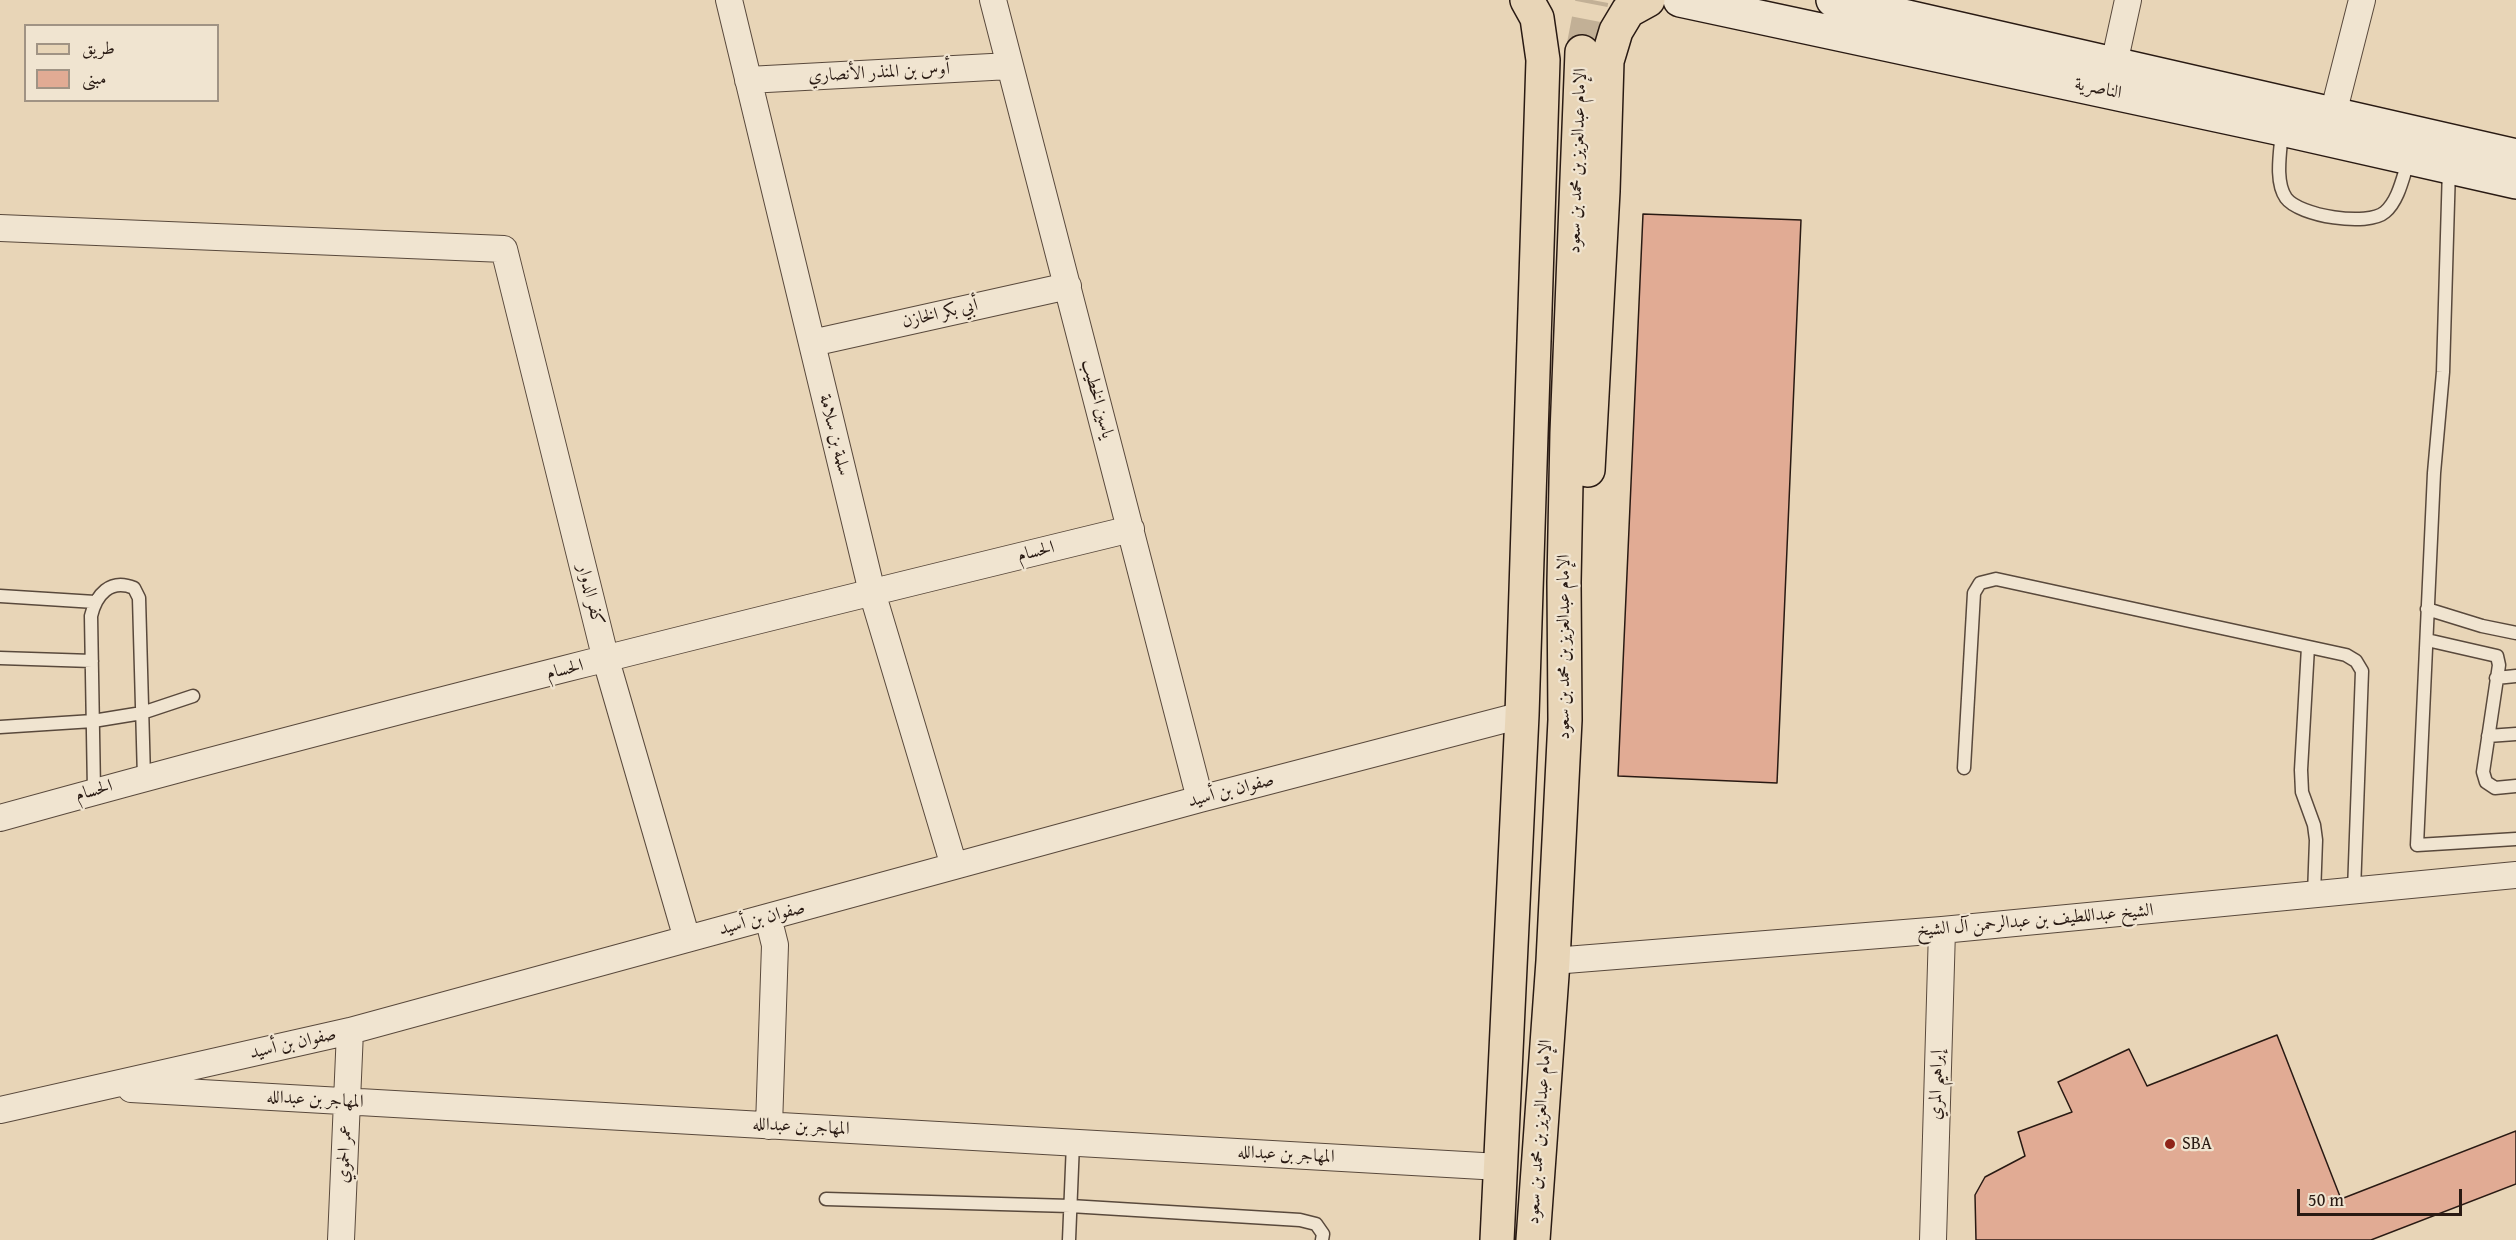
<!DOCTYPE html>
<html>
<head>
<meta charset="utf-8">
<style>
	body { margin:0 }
	#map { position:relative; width:2516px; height:1240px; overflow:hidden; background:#e8d5b7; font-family:"Gentium Book Plus",Amiri,serif }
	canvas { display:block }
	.legend { position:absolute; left:24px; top:24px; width:195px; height:78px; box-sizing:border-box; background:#f0e4d0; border:2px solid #a09384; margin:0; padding:8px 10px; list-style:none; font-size:18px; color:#291a13 }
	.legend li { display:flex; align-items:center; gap:12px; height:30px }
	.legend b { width:30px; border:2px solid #a09384 }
	.scale { position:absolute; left:2297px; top:1189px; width:165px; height:27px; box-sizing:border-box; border:3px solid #291a13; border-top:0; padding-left:8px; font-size:18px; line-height:21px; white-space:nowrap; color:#291a13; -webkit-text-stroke:4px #f0e4d0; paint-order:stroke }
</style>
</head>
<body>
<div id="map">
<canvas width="2516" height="1240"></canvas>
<ul class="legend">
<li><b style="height:8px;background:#e8d5b7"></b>طريق</li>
<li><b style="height:16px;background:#e1ab94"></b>مبنى</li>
</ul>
<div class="scale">50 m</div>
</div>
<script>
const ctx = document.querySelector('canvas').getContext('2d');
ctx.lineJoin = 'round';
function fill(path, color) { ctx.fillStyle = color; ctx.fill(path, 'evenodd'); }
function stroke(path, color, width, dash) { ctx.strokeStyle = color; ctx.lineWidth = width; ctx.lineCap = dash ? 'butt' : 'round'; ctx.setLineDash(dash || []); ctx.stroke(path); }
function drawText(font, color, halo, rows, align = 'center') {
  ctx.font = font + ' "Gentium Book Plus",Amiri,serif'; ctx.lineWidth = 4.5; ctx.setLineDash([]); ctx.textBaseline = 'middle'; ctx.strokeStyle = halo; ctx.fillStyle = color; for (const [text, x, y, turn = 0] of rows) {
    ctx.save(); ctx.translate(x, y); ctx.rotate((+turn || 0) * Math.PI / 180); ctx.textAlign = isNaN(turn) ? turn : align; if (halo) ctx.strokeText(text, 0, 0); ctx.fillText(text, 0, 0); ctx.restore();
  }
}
const building = new Path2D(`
	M1643 214 1801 220 1777 783 1618 776Z
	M2277 1035 2341 1199 2516 1131V1184L2371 1240H1976L1975 1195 1985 1177 2025 1156 2018 1132 2072 1112 2058 1082 2129 1049 2147 1086Z`);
const primaryTunnel = new Path2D(`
	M1582 52 1592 0`);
const lane = new Path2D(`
	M2282 130C2281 149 2274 181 2286 198 2299 216 2368 227 2385 212 2399 200 2403 176 2409 159
	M2449 168 2443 372 2434 473 2417 845 2516 839
	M0 596 95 602
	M2427 609 2482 626 2516 633
	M2427 640 2497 656 2499 665 2483 772 2486 782 2495 788 2516 786
	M2308 647 2301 770 2302 792 2314 825 2316 840 2314 895
	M0 658 92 661
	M2496 678 2516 676
	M0 727 93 721 142 713 193 696
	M2488 736 2516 734
	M1964 768 1974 593 1980 583 1996 579 2346 655 2356 661 2362 671 2354 891
	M94 791 91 616C96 595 110 578 134 588L139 598 144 778
	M826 1199 1070 1206 1300 1220 1316 1224 1323 1234 1322 1240
	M1069 1240 1073 1143`);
const street = new Path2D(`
	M729 0 872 592 954 866
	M993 0 1200 799
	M2114 64 2128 0
	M748 80 1010 66
	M2333 114 2362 0
	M0 228 504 249 606 660 687 939
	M812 343 1068 286
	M0 818C375 714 753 621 1131 529
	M768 917 775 945 769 1126
	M1553 961 1942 930 2516 875
	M131 1089 1500 1167
	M0 1110 350 1031 1200 799 1522 715
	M341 1240 350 1031
	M1933 1240 1942 930`);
const secondary = new Path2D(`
	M1680 0 2282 129 2516 182
	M1833 0 2516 156`);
const primary = new Path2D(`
	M1588 470 1603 191 1607 61 1616 31 1628 11 1648 0
	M1497 1240 1522 715 1543 60 1537 18 1527 0
	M1533 1240 1553 961 1565 720 1564 582 1567 433 1582 52`);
const markers = [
	[2170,1144,6,"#8f2418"]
];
const streetNames = [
	["أوس بن المنذر الأنصاري",879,73,-3],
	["الناصرية",2098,89,12],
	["الإمام عبدالعزيز بن محمد بن سعود",1578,161,-88],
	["أبي بكر الخازن",940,314,-13],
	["ياسين الخطيب",1097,399,75],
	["سلمة بن سلامة",834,435,76],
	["الحسام",1036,552,-14],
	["كفر الدوار",590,595,76],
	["الإمام عبدالعزيز بن محمد بن سعود",1564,647,-90],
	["الحسام",565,670,-14],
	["الحسام",94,791,-16],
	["صفوان بن أسيد",1231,791,-15],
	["صفوان بن أسيد",762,919,-15],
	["الشيخ عبداللطيف بن عبدالرحمن آل الشيخ",2035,921,-5],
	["صفوان بن أسيد",293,1044,-13],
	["إبراهيم المري",1937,1085,-88],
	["المهاجر بن عبدالله",315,1100,3],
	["المهاجر بن عبدالله",801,1127,3],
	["الإمام عبدالعزيز بن محمد بن سعود",1540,1132,-86],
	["عمر الحموي",345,1154,-87],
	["المهاجر بن عبدالله",1286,1155,3]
];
const poiNames = [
	["SBA",2182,1144]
];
fill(building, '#e1ab94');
stroke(building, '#291a13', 1.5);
stroke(primaryTunnel, '#c2b096', 33, [33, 16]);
stroke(lane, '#59493c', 15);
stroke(street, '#59493c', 28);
stroke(secondary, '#291a13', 36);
stroke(primary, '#291a13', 36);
stroke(lane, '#f0e4d0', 12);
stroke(street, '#f0e4d0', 26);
stroke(secondary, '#f0e4d0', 33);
stroke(primary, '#e8d5b7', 33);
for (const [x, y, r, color] of markers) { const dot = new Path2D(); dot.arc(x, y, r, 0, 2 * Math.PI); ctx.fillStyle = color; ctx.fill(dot); stroke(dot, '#f0e4d0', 2); }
drawText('18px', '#291a13', '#f0e4d0', streetNames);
drawText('18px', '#291a13', '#f0e4d0', poiNames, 'left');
</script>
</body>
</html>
